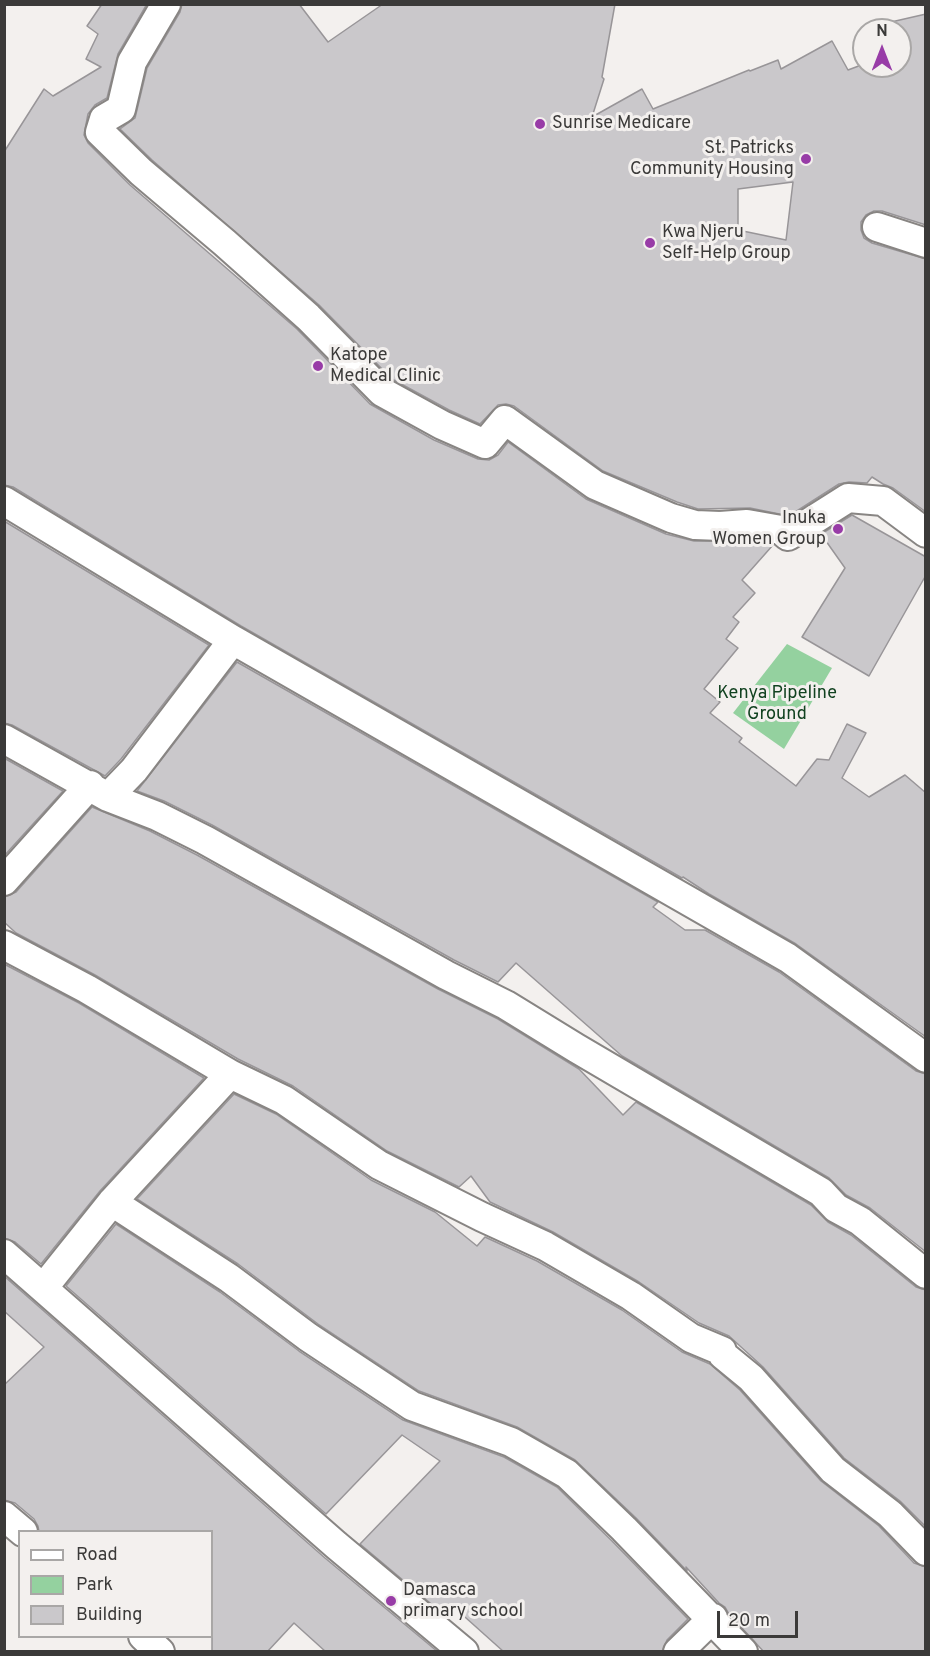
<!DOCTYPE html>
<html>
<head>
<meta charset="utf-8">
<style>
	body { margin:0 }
	#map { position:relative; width:930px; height:1656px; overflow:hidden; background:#f3f0ee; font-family:Overpass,sans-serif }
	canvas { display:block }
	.frame { position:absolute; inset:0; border:6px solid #3b3a39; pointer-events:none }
	.legend { position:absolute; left:18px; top:1530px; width:195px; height:108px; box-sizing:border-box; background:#f3f0ee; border:2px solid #a9a7a6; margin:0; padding:8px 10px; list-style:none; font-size:18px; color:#3b3a39 }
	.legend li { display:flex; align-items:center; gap:12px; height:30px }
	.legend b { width:30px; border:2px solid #a9a7a6 }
	.north { position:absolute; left:852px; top:18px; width:60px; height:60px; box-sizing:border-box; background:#f3f0ee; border:2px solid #a9a7a6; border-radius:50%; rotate:0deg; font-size:16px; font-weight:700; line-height:24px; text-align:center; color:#3b3a39 }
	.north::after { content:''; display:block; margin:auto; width:21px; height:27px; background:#983ca7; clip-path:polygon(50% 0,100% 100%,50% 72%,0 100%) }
	.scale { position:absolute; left:717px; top:1611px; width:81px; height:27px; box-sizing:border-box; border:3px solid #3b3a39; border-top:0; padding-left:8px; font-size:18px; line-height:21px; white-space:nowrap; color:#3b3a39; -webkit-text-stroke:4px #f3f0ee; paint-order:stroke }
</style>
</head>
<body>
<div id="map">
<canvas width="930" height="1656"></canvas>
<div class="frame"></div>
<ul class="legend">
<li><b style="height:8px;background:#fff"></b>Road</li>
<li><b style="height:16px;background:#94d19f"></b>Park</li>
<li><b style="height:16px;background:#cac8cb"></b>Building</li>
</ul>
<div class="north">N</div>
<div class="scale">20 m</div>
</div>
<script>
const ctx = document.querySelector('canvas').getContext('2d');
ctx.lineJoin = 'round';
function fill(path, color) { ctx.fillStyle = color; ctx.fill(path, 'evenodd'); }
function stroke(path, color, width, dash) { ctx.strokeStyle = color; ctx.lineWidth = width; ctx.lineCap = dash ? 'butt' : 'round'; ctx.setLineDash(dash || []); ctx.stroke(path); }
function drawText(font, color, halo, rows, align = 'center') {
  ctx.font = font + ' Overpass,sans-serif'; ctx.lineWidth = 6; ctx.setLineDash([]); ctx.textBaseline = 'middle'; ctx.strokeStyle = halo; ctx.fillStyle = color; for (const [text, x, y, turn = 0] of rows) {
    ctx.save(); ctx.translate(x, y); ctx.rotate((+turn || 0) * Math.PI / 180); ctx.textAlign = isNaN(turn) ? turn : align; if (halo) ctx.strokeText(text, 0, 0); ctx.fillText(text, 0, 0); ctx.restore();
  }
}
const green = new Path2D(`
	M787 644 832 668 784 749 733 713Z`);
const building = new Path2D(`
	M102 4H147L118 54 107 98 95 105 88 114 84 135 88 143 130 185 297 329 370 404 434 440 478 459 489 460 498 455 508 442 586 499 666 534 694 541H746L773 545 742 580 755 593 733 617 739 622 726 639 738 648 704 689 720 702 710 713 742 738 739 742 796 786 817 759 829 760 847 724 866 733 842 778 869 797 905 775 926 793V1037L796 944 709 894 683 877 682 878 241 626 13 487 4 485V152L44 89 53 96 101 67 86 59 98 34 87 26Z
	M182 4H299L328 42 383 4H615L602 77 604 79 592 117 642 89 653 109 749 70 750 71 778 60 781 69 832 41 848 70 864 64V66H900V30H880L878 25 926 14V225L882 211H874L866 215 861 222V230L864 238 872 243 926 259V512L893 488 883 484 872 477 867 483 849 482 839 484 789 516 750 508 698 509 677 502 603 471 514 406 506 404 498 405 480 424 449 410 392 379 319 305 152 160 120 129 135 118 147 68 180 12ZM793 182 786 240 738 230V189Z
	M852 515 926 557V575L869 676 802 637 845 568 821 534Z
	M4 521 209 645 121 759 105 776 12 725 4 723Z
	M237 662 658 902 653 907 685 930H705L779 972 916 1071 926 1074V1252L870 1208 846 1195 829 1178 622 1056 516 963 498 982 454 960 212 825 164 801 137 791Z
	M4 758 63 791 4 856Z
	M92 807 150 831 197 855 438 989 498 1019 579 1069 623 1115 636 1102 811 1205 828 1222 851 1235 916 1287 926 1290V1527L900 1501 844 1458 763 1367 729 1336 699 1323 639 1282 553 1232 490 1202 471 1176 459 1187 387 1151 293 1086 238 1059 95 975 16 933 4 922V897L16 892Z
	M4 964 79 1003 204 1078 100 1191 41 1264 15 1242 4 1238Z
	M234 1094 276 1114 371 1180 435 1212 477 1246 485 1237 537 1261 622 1310 682 1352 710 1364 740 1390 821 1481 879 1526 914 1563 926 1567V1652H764L729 1614 725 1607 719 1603 686 1567 687 1571 636 1518 575 1460 517 1427 419 1391 318 1324 238 1264 137 1199Z
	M116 1224 220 1292 299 1351 403 1420 504 1457 557 1487 612 1541 688 1619 667 1640 662 1652H504L456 1609 448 1618 360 1544 440 1461 402 1435 326 1514 66 1286Z
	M4 1276 325 1558 438 1652H326L294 1623 267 1652H212V1532H39L38 1526 34 1519 15 1503 4 1500V1385L44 1347 4 1311Z`);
const minor = new Path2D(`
	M166 4 132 62 121 109 104 119 100 132 141 172 225 243 308 317 382 392 442 425 485 444 505 420 595 485 671 518 695 525 720 526 747 524 781 530 788 536 848 498 883 501 926 533
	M877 227 926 243
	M4 501 233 640
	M4 739 108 797 157 816 205 840 446 975 506 1005 576 1048 821 1192 836 1208 860 1221 926 1274
	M108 797 134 770 233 640 788 958 926 1058
	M4 881 90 785
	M4 945 87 989 230 1074 284 1100 379 1165 482 1217 545 1246 631 1296 691 1338 722 1351 723 1355 751 1378 833 1470 890 1514 926 1551
	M112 1202 229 1278 308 1337 412 1406 511 1442 567 1474 624 1529 743 1652
	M4 1254 336 1545 464 1652
	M44 1287 112 1202 230 1074
	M4 1516 23 1532
	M143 1636 160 1652
	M678 1652 713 1618`);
const markers = [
	[540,124,6,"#983ca7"],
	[806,159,6,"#983ca7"],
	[650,243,6,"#983ca7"],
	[318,366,6,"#983ca7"],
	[838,529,6,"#983ca7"],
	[391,1601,6,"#983ca7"]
];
const poiNames = [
	["Sunrise Medicare",552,124],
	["St. Patricks",794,149,"right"],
	["Community Housing",794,170,"right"],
	["Kwa Njeru",662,233],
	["Self-Help Group",662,254],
	["Katope",330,356],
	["Medical Clinic",330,377],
	["Inuka",826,519,"right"],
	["Women Group",826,540,"right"],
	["Damasca",403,1591],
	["primary school",403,1612]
];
const parkNames = [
	["Kenya Pipeline",777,694],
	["Ground",777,715]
];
fill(green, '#94d19f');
fill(building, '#cac8cb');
stroke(building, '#989598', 1.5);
stroke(minor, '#888583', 32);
stroke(minor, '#fff', 28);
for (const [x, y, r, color] of markers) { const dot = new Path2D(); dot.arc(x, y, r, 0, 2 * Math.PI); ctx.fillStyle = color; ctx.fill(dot); stroke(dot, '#f3f0ee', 2); }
drawText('18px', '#3b3a39', '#f3f0ee', poiNames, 'left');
drawText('18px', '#114220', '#f3f0ee', parkNames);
</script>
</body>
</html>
